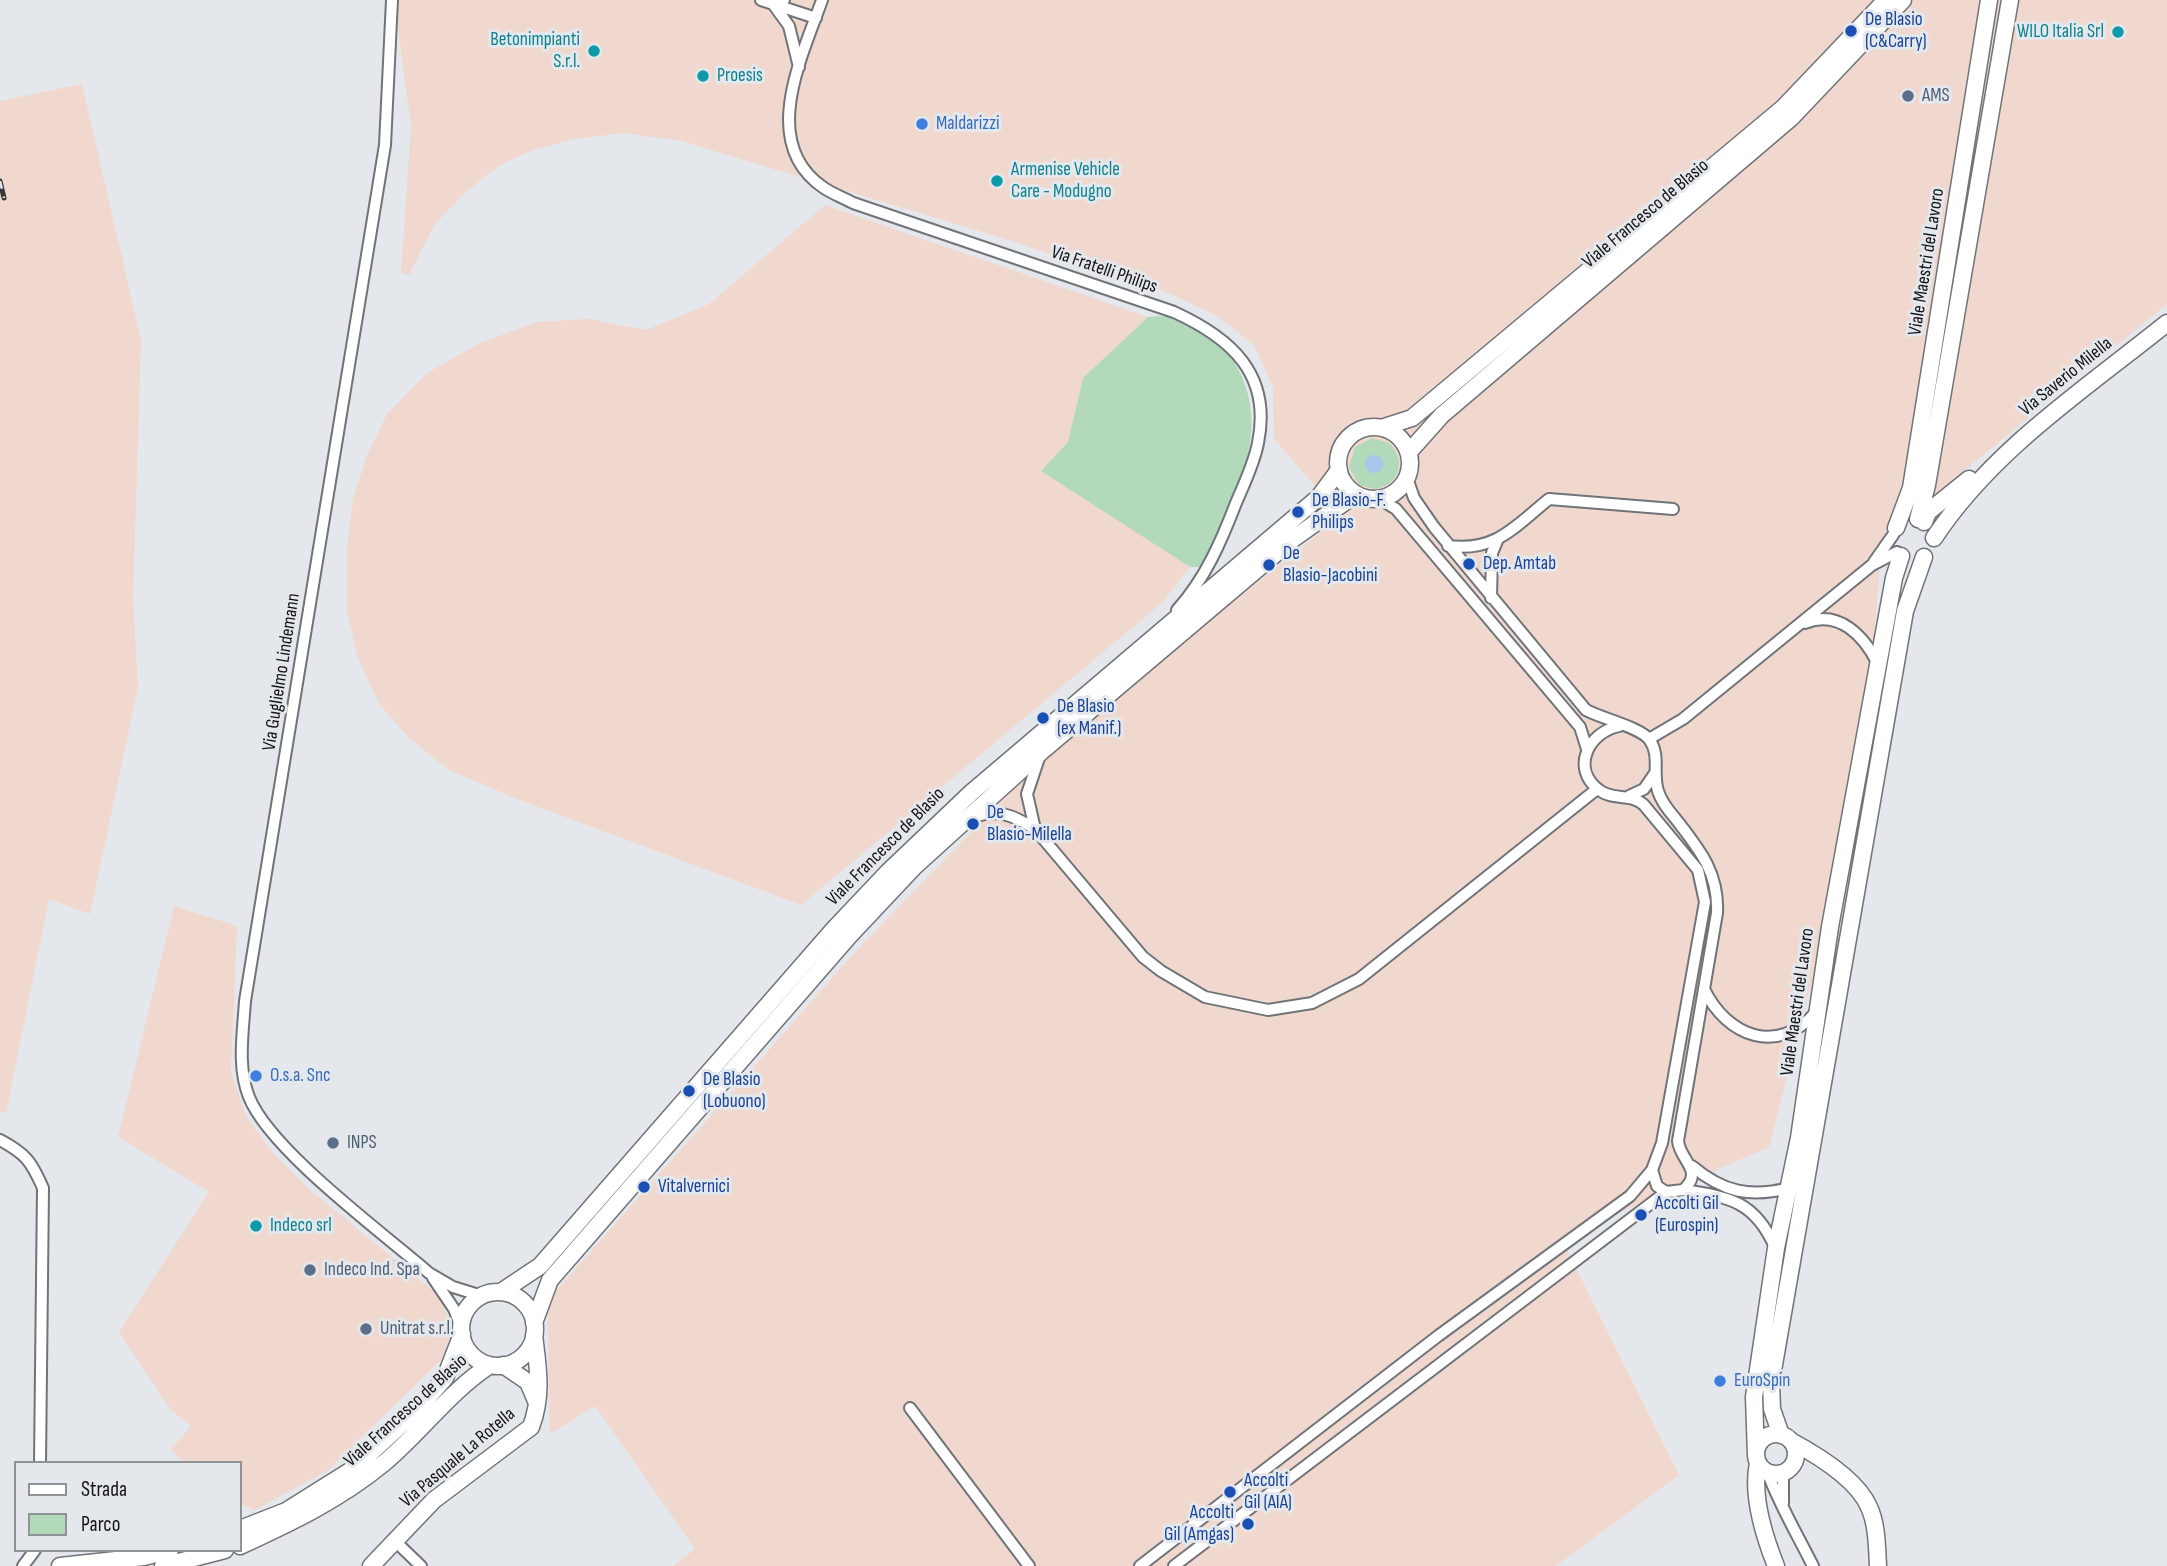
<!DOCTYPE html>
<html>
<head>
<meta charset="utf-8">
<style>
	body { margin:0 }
	#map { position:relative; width:2167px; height:1566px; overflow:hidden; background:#e4e8ec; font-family:"Sofia Sans Condensed",sans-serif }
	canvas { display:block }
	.legend { position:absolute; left:14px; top:1461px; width:228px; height:91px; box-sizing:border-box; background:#e4e8ec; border:2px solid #909396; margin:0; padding:9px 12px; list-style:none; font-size:21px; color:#121415 }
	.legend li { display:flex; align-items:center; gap:14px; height:35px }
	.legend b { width:35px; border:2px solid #909396 }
</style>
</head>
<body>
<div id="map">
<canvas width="2167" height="1566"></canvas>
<ul class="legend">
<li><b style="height:9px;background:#fff"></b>Strada</li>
<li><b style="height:19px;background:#b1d9ba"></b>Parco</li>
</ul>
</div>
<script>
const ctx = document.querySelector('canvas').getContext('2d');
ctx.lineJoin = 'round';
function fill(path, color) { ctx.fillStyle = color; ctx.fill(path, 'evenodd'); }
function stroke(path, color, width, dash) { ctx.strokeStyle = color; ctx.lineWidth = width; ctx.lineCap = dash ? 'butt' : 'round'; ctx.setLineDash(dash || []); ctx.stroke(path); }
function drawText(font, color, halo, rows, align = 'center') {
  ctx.font = font + ' "Sofia Sans Condensed",sans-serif'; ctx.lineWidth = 6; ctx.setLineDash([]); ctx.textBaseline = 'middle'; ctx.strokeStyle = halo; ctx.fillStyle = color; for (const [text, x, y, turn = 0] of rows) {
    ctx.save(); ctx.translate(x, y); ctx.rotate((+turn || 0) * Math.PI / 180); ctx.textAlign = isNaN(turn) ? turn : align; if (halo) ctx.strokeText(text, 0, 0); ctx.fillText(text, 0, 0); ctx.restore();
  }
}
const industrial = new Path2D(`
	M394 0H2167V304L1882 538 1873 653 1821 947 1769 1147 1561 1238 1679 1475 1556 1566H673L695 1549 595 1406 550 1434 547 1301 856 951 1059 741 1341 516 1274 439 1273 387 1254 345 1217 316 1166 292 996 236 681 141 624 133 574 139 530 151 499 166 468 190 435 224 409 275 401 273 411 126Z
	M82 84 141 340 133 598 138 687 90 914 49 899 6 1113 0 1112V101Z
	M825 205 1148 317 1083 378 1068 442 1041 470 1190 567 1162 603 801 905 517 799 449 770 409 738 380 705 358 659 347 613V548L353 499 367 455 387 414 427 373 480 343 537 322 589 319 646 330 709 304Z
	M174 906 237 926 231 1072 246 1116 275 1155 311 1191 436 1293 447 1314 450 1338 441 1360 327 1471 255 1510 240 1504V1463H184L171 1449 191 1426 170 1409 119 1332 209 1192 118 1137Z`);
const green = new Path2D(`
	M1148 317C1156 317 1167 315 1174 318 1230 333 1259 389 1250 443 1247 465 1235 488 1228 509 1222 525 1216 550 1205 563 1200 568 1196 567 1190 567L1041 471 1068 442 1083 378Z
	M1372 438 1389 443C1407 460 1399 486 1375 489L1359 485 1349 467 1355 447Z`);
const water = new Path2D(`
	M1365 464a9 9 0 1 1 18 0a9 9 0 1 1-18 0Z`);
const street = new Path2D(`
	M392 0 385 145 245 1001C243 1033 237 1067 249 1097 270 1150 383 1233 429 1273L453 1287 482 1296
	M761 0 816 18
	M784 0 773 4 789 26 799 67
	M822 0C802 57 758 144 824 188 833 194 844 198 853 203L1174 312C1231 338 1272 374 1258 443 1254 464 1244 484 1236 503 1221 542 1205 579 1177 610
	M1407 478 1414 498 1434 527 1586 710C1603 719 1639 727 1649 739 1661 755 1652 773 1658 791 1661 801 1668 810 1675 818 1699 849 1719 872 1717 913L1678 1141C1680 1161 1705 1171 1683 1190L1666 1192 1657 1186 1652 1170
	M1380 499 1396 509 1580 727 1587 749
	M1448 546C1496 552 1514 527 1549 499L1673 509
	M1874 562 1893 535
	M1491 598 1492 553 1497 541
	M1805 623C1839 609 1864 636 1878 664
	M1649 739 1683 719 1872 565 1897 552
	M1629 796 1644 789 1655 773
	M972 818C997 808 1013 815 1035 829L1143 957 1161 971 1205 997 1268 1010 1312 1003 1359 979 1597 789
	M1035 829 1027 794 1039 758
	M1704 989C1727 1037 1778 1056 1816 1012
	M0 1140C26 1154 31 1161 43 1188L40 1463
	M1692 1166C1723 1192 1750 1198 1789 1188
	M1683 1190C1731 1197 1755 1202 1775 1247
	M433 1278 454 1309 461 1327
	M910 1408 1029 1566
	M1767 1471C1779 1504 1797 1534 1813 1566
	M1783 1473V1503
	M396 1542 421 1566
	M23 1566 35 1550
	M1140 1566 1438 1336 1630 1196 1652 1170 1662 1143 1705 902 1698 870 1644 805C1631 793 1613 801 1599 790 1570 768 1589 732 1619 726
	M1174 1566 1666 1192`);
const secondary = new Path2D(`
	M1338 463a36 36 0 1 1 72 0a36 36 0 1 1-72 0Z
	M1384 427 1412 418 1783 108 1886 0
	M1409 452 1442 415 1791 118 1903 0
	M1918 519 1927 485 2010 0
	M1924 522 1928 512 1969 479
	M1896 528 1911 488 1989 0
	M1934 538C1992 450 2085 389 2167 323
	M501 1292 540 1266 834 929 888 872 972 792 1319 497 1339 470
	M461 1329a37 37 0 1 1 74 0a37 37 0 1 1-74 0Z
	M534 1323 550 1280 850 935 915 866 1041 752 1293 539 1356 494
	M503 1365 528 1382 537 1403
	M1756 1454a20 20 0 1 1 40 0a20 20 0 1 1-40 0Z
	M1781 1435 1772 1409 1771 1382 1905 611 1924 557
	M1791 1441C1817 1455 1857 1479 1869 1507 1877 1524 1877 1547 1878 1566
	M1756 1456 1754 1397 1776 1248 1799 1138 1830 927 1894 578 1901 556
	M1758 1463C1751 1496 1764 1536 1776 1566
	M240 1529 286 1511 353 1469 416 1411 445 1378 462 1334
	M240 1546C292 1522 339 1500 384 1463 421 1432 449 1392 490 1365
	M60 1566 144 1557 170 1550
	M163 1566 225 1550
	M371 1566 434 1500 531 1427C543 1395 538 1368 534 1335`);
const rail = new Path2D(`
	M0 181 4 198`);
const markers = [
	[1851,31,7,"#1a4fb4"],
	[2118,32,7,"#0f9aa8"],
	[594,51,7,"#0f9aa8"],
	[703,76,7,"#0f9aa8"],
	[1908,96,7,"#5c6f8a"],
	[922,124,7,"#3f7fe0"],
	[997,181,7,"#0f9aa8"],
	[1298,512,7,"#1a4fb4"],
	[1469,564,7,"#1a4fb4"],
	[1269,565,7,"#1a4fb4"],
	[1043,718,7,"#1a4fb4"],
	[973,824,7,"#1a4fb4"],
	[256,1076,7,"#3f7fe0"],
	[689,1091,7,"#1a4fb4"],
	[333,1143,7,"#5c6f8a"],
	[644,1187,7,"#1a4fb4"],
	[1641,1215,7,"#1a4fb4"],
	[256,1226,7,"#0f9aa8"],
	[310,1270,7,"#5c6f8a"],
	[366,1329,7,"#5c6f8a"],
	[1720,1381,7,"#3f7fe0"],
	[1230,1492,7,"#1a4fb4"],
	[1248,1524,7,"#1a4fb4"]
];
const transitNames = [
	["De Blasio",1865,20],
	["(C&Carry)",1865,42],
	["De Blasio-F.",1312,501],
	["Philips",1312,523],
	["De",1283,554],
	["Blasio-Jacobini",1283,576],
	["Dep. Amtab",1483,564],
	["De Blasio",1057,707],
	["(ex Manif.)",1057,729],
	["De",987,813],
	["Blasio-Milella",987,835],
	["De Blasio",703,1080],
	["(Lobuono)",703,1102],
	["Vitalvernici",658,1187],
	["Accolti Gil",1655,1204],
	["(Eurospin)",1655,1226],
	["Accolti",1244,1481],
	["Gil (AIA)",1244,1503],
	["Accolti",1234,1513,"right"],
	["Gil (Amgas)",1234,1535,"right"]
];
const cultureNames = [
	["WILO Italia Srl",2104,32,"right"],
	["Betonimpianti",580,40,"right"],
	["S.r.l.",580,62,"right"],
	["Proesis",717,76],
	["Armenise Vehicle",1011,170],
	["Care - Modugno",1011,192],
	["Indeco srl",270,1226]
];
const serviceNames = [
	["AMS",1922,96],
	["INPS",347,1143],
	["Indeco Ind. Spa",324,1270],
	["Unitrat s.r.l.",380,1329]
];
const shopNames = [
	["Maldarizzi",936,124],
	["O.s.a. Snc",270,1076],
	["EuroSpin",1734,1381]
];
const streetNames = [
	["Viale Francesco de Blasio",1646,214,-40],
	["Viale Maestri del Lavoro",1927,262,-81],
	["Via Fratelli Philips",1104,270,19],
	["Via Saverio Milella",2066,377,-39],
	["Via Guglielmo Lindemann",282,672,-81],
	["Viale Francesco de Blasio",886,847,-45],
	["Viale Maestri del Lavoro",1798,1002,-82],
	["Viale Francesco de Blasio",406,1411,-42],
	["Via Pasquale La Rotella",458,1458,-40]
];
fill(industrial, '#f0d8ce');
fill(green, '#b1d9ba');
fill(water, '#aac5ea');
stroke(street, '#707478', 14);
stroke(secondary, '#707478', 19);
stroke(street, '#fff', 10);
stroke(secondary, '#fff', 16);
stroke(rail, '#353738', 5);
stroke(rail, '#e4e8ec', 2.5, [8]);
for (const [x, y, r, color] of markers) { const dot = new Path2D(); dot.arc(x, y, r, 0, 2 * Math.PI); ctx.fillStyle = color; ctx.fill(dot); stroke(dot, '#e4e8ec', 2.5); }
drawText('19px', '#164399', '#e4e8ec', transitNames, 'left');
drawText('19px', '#0d838f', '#e4e8ec', cultureNames, 'left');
drawText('19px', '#4e5e75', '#e4e8ec', serviceNames, 'left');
drawText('19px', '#366cbe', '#e4e8ec', shopNames, 'left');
drawText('19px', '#121415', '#e4e8ec', streetNames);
</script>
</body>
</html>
